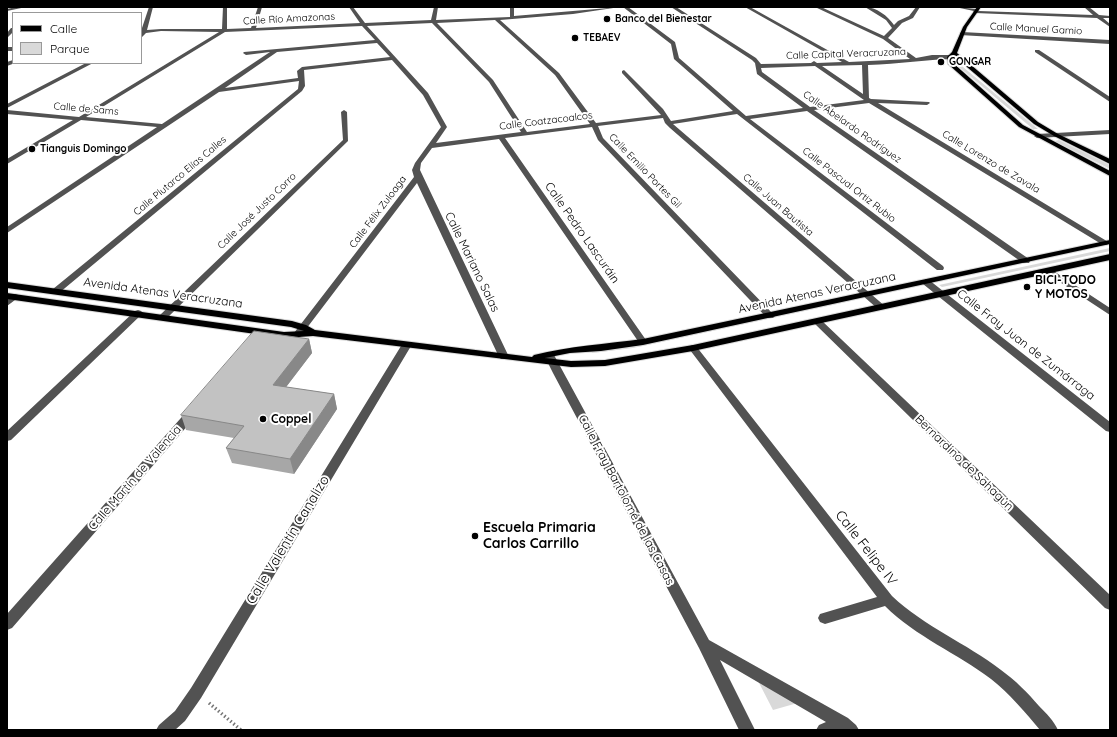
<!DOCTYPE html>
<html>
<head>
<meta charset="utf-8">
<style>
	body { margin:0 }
	#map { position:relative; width:1117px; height:737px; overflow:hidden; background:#fff; font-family:Quicksand,sans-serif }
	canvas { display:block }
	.frame { position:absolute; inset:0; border:8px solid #000; pointer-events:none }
	.legend { position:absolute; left:12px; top:12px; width:130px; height:52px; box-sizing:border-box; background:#fff; border:1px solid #999; margin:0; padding:5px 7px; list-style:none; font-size:12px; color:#000 }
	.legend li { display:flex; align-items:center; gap:8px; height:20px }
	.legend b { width:20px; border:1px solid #999 }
</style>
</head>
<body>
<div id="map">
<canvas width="1117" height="737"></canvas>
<div class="frame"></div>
<ul class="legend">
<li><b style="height:5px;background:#000"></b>Calle</li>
<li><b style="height:11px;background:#d9d9d9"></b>Parque</li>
</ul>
</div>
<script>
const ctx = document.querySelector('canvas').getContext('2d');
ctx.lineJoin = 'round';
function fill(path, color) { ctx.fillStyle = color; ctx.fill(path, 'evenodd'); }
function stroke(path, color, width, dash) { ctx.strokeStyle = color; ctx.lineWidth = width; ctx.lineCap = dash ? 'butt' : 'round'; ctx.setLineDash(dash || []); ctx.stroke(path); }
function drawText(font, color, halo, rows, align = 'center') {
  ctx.font = font + ' Quicksand,sans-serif'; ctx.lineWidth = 4; ctx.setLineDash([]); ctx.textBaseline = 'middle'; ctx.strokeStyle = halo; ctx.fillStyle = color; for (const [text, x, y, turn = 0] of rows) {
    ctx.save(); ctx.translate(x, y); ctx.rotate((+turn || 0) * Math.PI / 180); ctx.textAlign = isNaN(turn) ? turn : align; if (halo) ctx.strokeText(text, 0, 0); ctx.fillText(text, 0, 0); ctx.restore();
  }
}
const green = new Path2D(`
	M953 62H957L1038 129H1033Z
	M1059 140 1110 165V169L1054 141Z
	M1110 248V251L942 287 939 285Z
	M847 300 850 301 633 348 592 353 591 351Z
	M757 679 801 702 773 710Z`);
const path = new Path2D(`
	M209 703 241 730`);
const minor = new Path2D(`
	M16 7H26L7 11V9Z
	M149 7H153L147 30 161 29H222L223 7H227V29L251 28 258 7H262L256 28 360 23 349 7H353L365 23 431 20 434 7H438L436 20 510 17V7H514V16L620 7 573 14 500 20 559 73 596 123 661 115 622 73V71L624 70 663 109 671 121 733 111 674 59 671 44 623 7H628L675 42 679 58 746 116 803 108 757 74 755 63 752 60 671 7H676L756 58 761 64 811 63 814 61 817 63 842 62 745 7H750L849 62 910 59 883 39 815 7H821L884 36 892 28 886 20 865 7C876 7 888 16 894 25L898 21 909 16 916 7H920L913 18 902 23 888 38 916 58 932 55H958L961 57 958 59C928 59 898 64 868 65L869 98 871 99 929 102 930 103 927 105 878 103 1110 243 1106 245H1103L869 103 814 110 1029 259 1030 261 1029 263H1023L807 111 750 119 943 266 944 268 943 270H937L737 114 673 124 886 307 884 309H878L670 128 665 123 663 118 598 126 603 138 773 314 775 316 773 318H767L598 140 592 127 505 138 646 340 648 342 646 344H640L499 139 432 148 421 163 420 170 509 357 507 359H501L499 357 417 183 300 337H294L292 335 294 333 414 177 412 170 415 163 441 127 423 95 392 60 304 70 305 86 302 91 59 293H53L52 291 53 289 298 89 299 81 219 92 7 233V227L157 127 81 120 7 164V159L73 120 7 114V110L79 117 219 32 161 31 146 33 141 38V31ZM495 20 555 75 590 124 527 132 493 80 437 23ZM432 23 489 82 521 132 436 143 447 127 428 93 367 26ZM362 26 375 40 244 52 243 53 246 55 270 52 162 124 86 117 225 32ZM377 43 390 57 302 67 297 71 298 78 225 88 277 52ZM862 65 863 94 822 66ZM815 66 864 100 810 107 762 72 761 68Z
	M955 7 977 9 979 11 1093 15 1084 7H1089L1099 15 1110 16V18H1103L1110 24V27L1097 18 975 13 973 12 974 11Z
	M11 28H13V32L7 38V33Z
	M962 32 1110 40V44L960 35V33Z
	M7 47H13V51H7Z
	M1035 50H1039L1110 97V102L1035 52Z
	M13 60V63H15L7 66V62Z
	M86 63H93L7 108V104Z
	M344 110 347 112 348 141 166 319H160L158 317 160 315 343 140 341 112Z
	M1110 130V134L1037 138 1034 136 1037 134Z
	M1049 268 1110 308V315L1046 273 1045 271Z
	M926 279 929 280 1110 422V432L1106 431 923 284 922 282Z
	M15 294 18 295 19 297 7 306V299Z
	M138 310 141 311 143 313 141 315 11 440 7 441V431L135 311Z
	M818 319 821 320 1110 595V610L1105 608 815 324 813 322Z
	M406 343 411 346 201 698 185 721 175 730H156L159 725 175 711 191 688 401 346Z
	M693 345 696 346 892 596C925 627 966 643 1001 670 1015 680 1028 693 1039 706 1046 713 1054 721 1058 730H1040C1025 712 1010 694 991 679 957 653 916 637 885 606L825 624 820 622 818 618 820 614 877 597 690 350 688 348 690 346Z
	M549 352 554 355 709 640 848 718 856 725 859 730H816L819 725 826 722 720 660 755 730H739L699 648 553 373 544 355Z
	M192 409 196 410 197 413 196 416 12 628 7 630V614L188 410Z`);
const major = new Path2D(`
	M977 7H981L967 27 957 53 1038 122 1058 134 1110 159V164L1054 136 1034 124 954 56 953 63 1023 125 1110 171V176L1019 127 948 64 947 57 952 52 963 27Z
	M1110 240V244L643 345 601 351 570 353 545 358 571 361 605 360 693 345 1110 254V260L693 351 605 366 571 367 313 336 284 338 7 299V293L284 332 304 331 291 327 7 288V282L292 321 306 325 315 330 532 357 534 355C569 346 606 344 643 339Z`);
const wall = new Path2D(`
	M309 339 312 353 286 387 334 394 337 409 294 474 232 463 226 448 234 438 186 430 181 415Z`);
const shadedWall = new Path2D(`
	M309 339 312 353 277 399 273 385Z
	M334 394 337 409 294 474 290 459Z`);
const building = new Path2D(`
	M254 331 309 339 273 385 334 394 290 459 226 448 244 426 181 415Z`);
const markers = [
	[607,19,4,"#000"],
	[575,38,4,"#000"],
	[941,62,4,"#000"],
	[32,149,4,"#000"],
	[1027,287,4,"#000"],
	[263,419,4,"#000"],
	[475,536,4,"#000"]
];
const farStreetnames = [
	["Calle Río Amazonas",289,19,-3],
	["Calle Manuel Gamio",1036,29,3],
	["Calle Capital Veracruzana",846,54,-2],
	["Calle de Sams",86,109,5],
	["Calle Coatzacoalcos",546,121,-7],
	["Calle Abelardo Rodríguez",852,127,35],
	["Calle Lorenzo de Zavala",991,162,31],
	["Calle Emilio Portes Gil",645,171,46],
	["Calle Plutarco Elías Calles",180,176,-40],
	["Calle Pascual Ortiz Rubio",849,185,38],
	["Calle Juan Bautista",778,205,41],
	["Calle José Justo Corro",257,211,-44],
	["Calle Félix Zuloaga",378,212,-53]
];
const farPoinames = [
	["Banco del Bienestar",615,19],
	["TEBAEV",583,38],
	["GONGAR",949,62],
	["Tianguis Domingo",40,149]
];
const streetNames = [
	["Calle Pedro Lascuráin",582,233,55],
	["Calle Mariano Salas",472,262,64],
	["Avenida Atenas Veracruzana",163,293,8],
	["Avenida Atenas Veracruzana",817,293,-12],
	["Calle Fray Juan de Zumárraga",1026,345,38],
	["Bernardino de Sahagún",964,463,44],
	["Calle Martín de Valencia",135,478,-49],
	["Calle Fray Bartolomé de las Casas",626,500,62]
];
const poiNames = [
	["BICI-TODO",1035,280],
	["Y MOTOS",1035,294],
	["Coppel",271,419]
];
const nearPoinames = [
	["Escuela Primaria",483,528],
	["Carlos Carrillo",483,544]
];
const nearStreetnames = [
	["Calle Valentín Canalizo",288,540,-59],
	["Calle Felipe IV",866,548,52]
];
fill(green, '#d9d9d9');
stroke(major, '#dbdbdb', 2);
stroke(path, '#747474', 3.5, [1.5, 2.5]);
fill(minor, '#525252');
fill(major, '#000');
fill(wall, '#a7a7a7');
fill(shadedWall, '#888');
fill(building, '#c2c2c2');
stroke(building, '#888', 1);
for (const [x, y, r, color] of markers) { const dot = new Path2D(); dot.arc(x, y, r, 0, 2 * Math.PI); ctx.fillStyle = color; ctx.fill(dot); stroke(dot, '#fff', 1.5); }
drawText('10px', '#000', '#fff', farStreetnames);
drawText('bold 10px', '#000', '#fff', farPoinames, 'left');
drawText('12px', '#000', '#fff', streetNames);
drawText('bold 12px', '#000', '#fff', poiNames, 'left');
drawText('bold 14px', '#000', '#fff', nearPoinames, 'left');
drawText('14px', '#000', '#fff', nearStreetnames);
</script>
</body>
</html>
